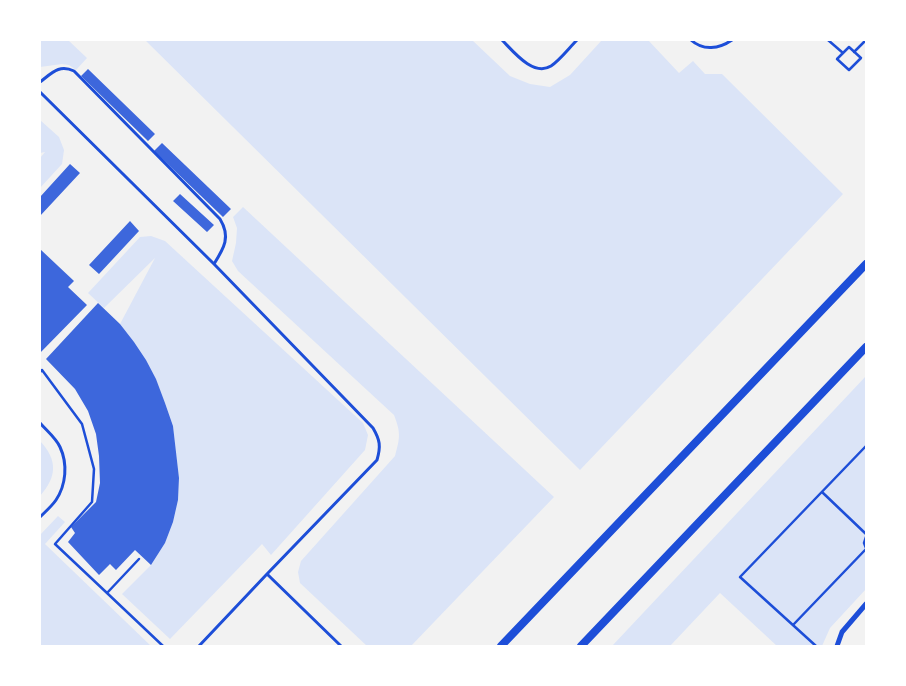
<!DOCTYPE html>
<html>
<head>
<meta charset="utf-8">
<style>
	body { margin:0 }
	#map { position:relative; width:906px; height:686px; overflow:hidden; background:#f2f2f2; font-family:"Work Sans",sans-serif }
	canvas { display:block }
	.frame { position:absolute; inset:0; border:41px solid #fff; pointer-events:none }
</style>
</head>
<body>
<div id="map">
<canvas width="906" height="686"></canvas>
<div class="frame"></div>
</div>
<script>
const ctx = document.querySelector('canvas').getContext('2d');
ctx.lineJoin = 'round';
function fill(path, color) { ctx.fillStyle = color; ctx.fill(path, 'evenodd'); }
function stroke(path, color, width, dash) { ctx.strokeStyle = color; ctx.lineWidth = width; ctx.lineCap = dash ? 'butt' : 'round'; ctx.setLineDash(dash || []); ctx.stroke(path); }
const green = new Path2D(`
	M40 40H68L87 58 76 70 69 65 62 64 40 67Z
	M145 40H472L510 76 530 84 550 87 570 75 602 40H648L679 73 693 61 705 74H722L843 194 580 470Z
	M40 120 59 137 64 150 62 164 40 188V158L45 152 40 153Z
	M243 207 554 497 411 646H367L300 583 298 572 301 561 395 456C400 438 401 433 394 415L238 271 232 261 236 243 237 228 233 217Z
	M151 236 165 241 363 423 368 435 365 450 271 555 262 544 170 639 122 594 151 565 165 543 173 522 178 500 179 478 173 426 165 403 156 379 120 324 155 258 104 308 88 293 140 237Z
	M866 376V589L830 628 822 646H777L720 593 670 646H612Z
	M40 441C58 460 57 477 40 496Z
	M58 516 65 522 45 544 151 646H40V535Z`);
const building = new Path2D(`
	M88 69 155 134 148 141 81 76Z
	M162 143 231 209 223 217 154 151Z
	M70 164 80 173 40 216V197Z
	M180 194 214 225 207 232 173 201Z
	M130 221 139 231 99 274 89 265Z
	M40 249 74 281 68 287 87 305 40 353Z
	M98 303 120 324 134 342 146 360 156 379 165 403 173 426 179 478 178 500 173 522 165 543 151 565 135 550 116 570 110 564 99 575 68 542 75 533 71 527 96 502 100 483 99 456 96 434 88 411 75 389 46 359Z`);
const path = new Path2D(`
	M828 40 843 53
	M849 47 861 58 849 70 837 59Z
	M854 52 866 40
	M40 372 42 370 82 424 94 469 92 502 55 544 107 593
	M822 492 866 534
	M866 537 864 543 866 548
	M139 559 107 593 163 646
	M793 625 866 549
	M816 646 740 577 866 446`);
const service = new Path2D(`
	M502 40C513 51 533 77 551 66 560 60 569 48 577 40
	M691 40C703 51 719 49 732 40
	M40 82C52 73 59 64 74 71L220 219C231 237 224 248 214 264
	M40 92 214 264 373 428C380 440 381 446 377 460L267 574 199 646
	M40 517C45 512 52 506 56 500 66 485 68 464 60 447 56 438 47 431 40 423
	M267 574 341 646`);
const minor = new Path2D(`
	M837 646 842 632 866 604`);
const tertiary = new Path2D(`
	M501 646 866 264
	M581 646 866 347`);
fill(green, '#dbe4f7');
fill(building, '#3d67dc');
stroke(path, '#1d4ed8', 2.5);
stroke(service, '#1d4ed8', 3);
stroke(minor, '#1d4ed8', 5);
stroke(tertiary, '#1d4ed8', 8);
</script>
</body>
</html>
